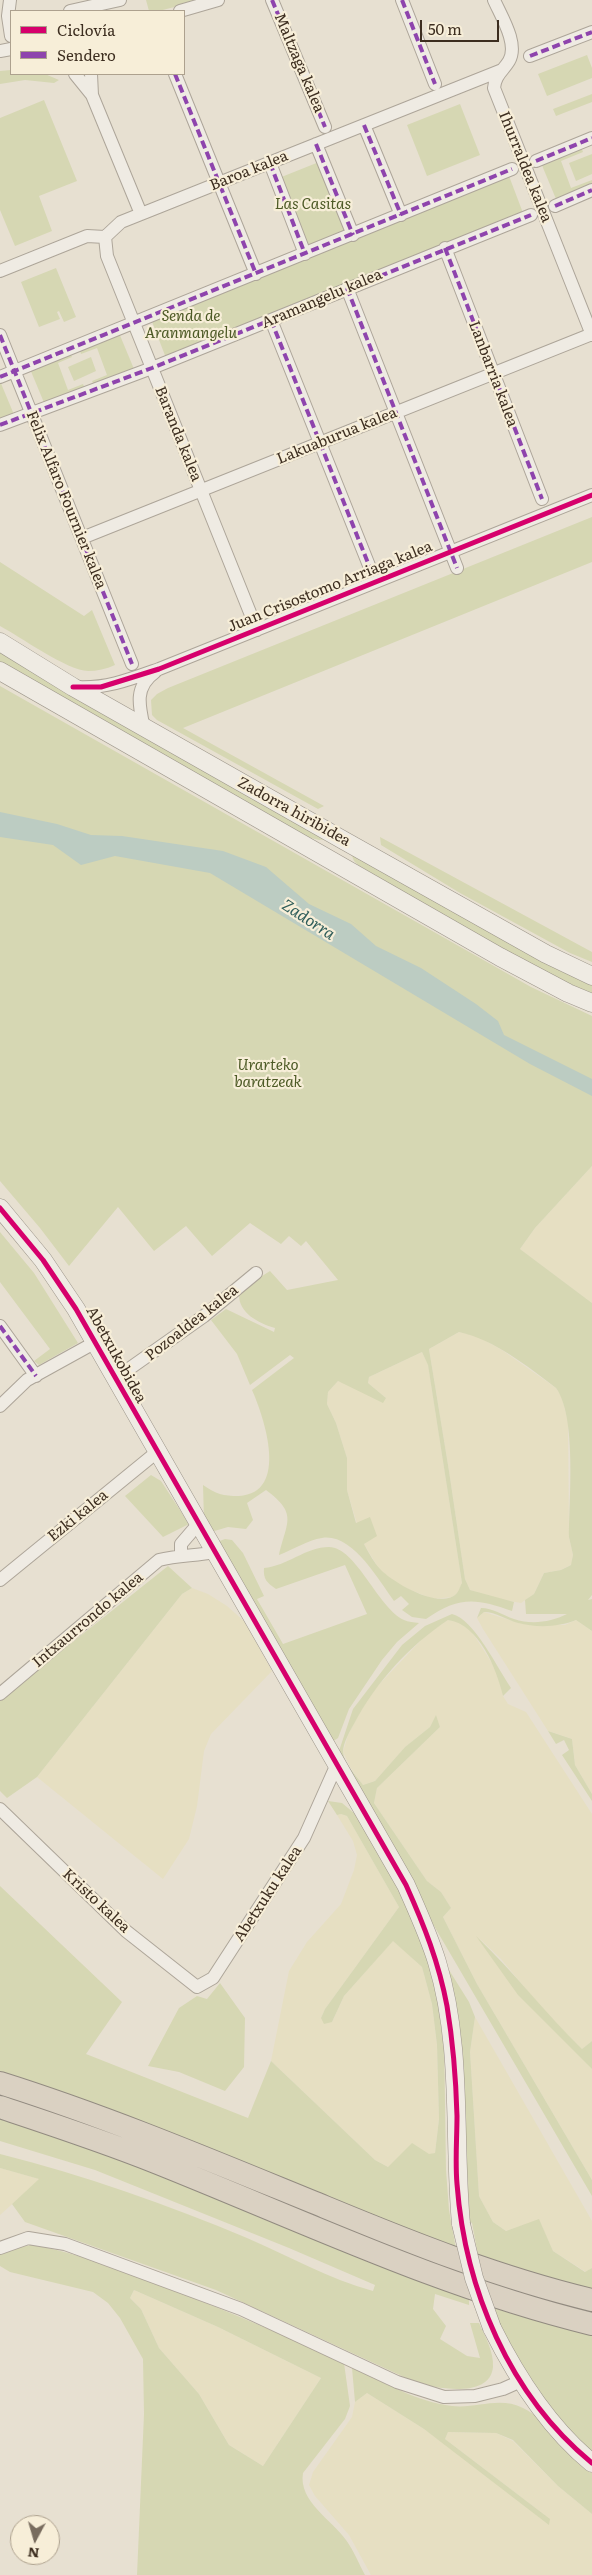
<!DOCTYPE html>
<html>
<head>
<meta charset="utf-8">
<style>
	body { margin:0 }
	#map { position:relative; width:592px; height:2575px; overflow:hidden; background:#e7e0d1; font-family:Literata,serif }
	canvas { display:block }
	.legend { position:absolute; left:10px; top:10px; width:175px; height:65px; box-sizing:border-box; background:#f7eed8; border:1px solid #ada18e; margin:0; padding:6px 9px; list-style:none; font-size:15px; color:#3d2e20 }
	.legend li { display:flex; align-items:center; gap:10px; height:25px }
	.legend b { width:25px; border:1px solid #ada18e }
	.north { position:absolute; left:10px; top:2515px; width:50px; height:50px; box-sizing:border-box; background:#f7eed8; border:1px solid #ada18e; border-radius:50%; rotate:186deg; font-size:14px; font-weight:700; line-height:20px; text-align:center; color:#3d2e20 }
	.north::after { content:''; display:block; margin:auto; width:18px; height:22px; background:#786c5e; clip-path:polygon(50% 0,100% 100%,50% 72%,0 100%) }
	.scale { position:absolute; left:420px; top:20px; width:79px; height:22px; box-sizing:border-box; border:2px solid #3d2e20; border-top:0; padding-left:6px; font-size:15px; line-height:18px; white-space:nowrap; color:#3d2e20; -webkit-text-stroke:4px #f7eed8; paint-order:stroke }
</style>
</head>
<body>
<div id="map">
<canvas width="592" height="2575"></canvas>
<ul class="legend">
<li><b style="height:6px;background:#d6006c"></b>Ciclovía</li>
<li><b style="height:6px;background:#8e44ad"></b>Sendero</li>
</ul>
<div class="north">N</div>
<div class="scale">50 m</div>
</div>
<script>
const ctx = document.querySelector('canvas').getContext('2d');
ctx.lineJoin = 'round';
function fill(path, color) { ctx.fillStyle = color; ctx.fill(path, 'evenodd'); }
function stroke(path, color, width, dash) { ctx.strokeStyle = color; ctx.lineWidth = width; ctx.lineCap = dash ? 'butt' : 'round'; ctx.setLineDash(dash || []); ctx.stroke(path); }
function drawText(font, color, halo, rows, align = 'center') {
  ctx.font = font + ' Literata,serif'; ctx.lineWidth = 4.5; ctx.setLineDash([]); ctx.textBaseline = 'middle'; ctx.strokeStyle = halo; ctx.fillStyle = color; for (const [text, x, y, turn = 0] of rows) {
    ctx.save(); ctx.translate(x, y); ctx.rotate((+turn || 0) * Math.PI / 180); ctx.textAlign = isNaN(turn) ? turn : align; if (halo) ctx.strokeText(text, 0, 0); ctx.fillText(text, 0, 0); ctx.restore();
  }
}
const farmland = new Path2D(`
	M592 1166V1303L520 1249 535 1228Z
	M459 1332 477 1336 502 1350 556 1388 562 1397 568 1422 569 1537 573 1555 572 1564 561 1570 544 1573 534 1594 521 1603 498 1599 470 1590 465 1579 449 1471 429 1349Z
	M422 1352 428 1364 462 1583 458 1593 452 1597 433 1599 398 1585 379 1569 364 1544 370 1518 357 1524 347 1490V1458L336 1423 327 1404 328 1392 338 1381 386 1398 368 1383 369 1377Z
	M192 1588 208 1594 227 1606 245 1622 272 1671 211 1734 204 1751 197 1806 189 1839 163 1879 37 1777 182 1594Z
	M484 1612 519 1623 565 1625 576 1620 592 1631V1794L575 1765 572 1739 548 1731 483 1629 477 1618Z
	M448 1620 458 1621 472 1632 497 1671 503 1696 508 1704 526 1712 592 1814V2041L582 2049 549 2017 501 1959 479 1938 592 2069V2180L477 1984 443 1917 451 1908 441 1892 427 1881 374 1803 377 1788 440 1727 436 1716 430 1727 405 1747 375 1781 363 1785 350 1767 343 1752 348 1735 369 1695 427 1634Z
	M341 1814 347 1816 399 1907 325 2009 321 2018 332 2022 344 1996 393 1940 422 1967 432 2004 437 2045 439 2119 435 2153 388 2167 375 2160 271 2061 289 1971 307 1942 341 1904 354 1870 357 1855 353 1841 337 1815Z
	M475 2017 592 2221V2268L586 2272 553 2251 539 2220 506 2231 493 2222 479 2196 470 2052Z
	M0 2168 40 2179 0 2215Z
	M134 2290 218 2327 321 2378 263 2466 229 2445 199 2394 159 2348 141 2309 130 2298Z
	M367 2393 424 2429 550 2519 445 2439 448 2432 496 2433 513 2441 558 2486 592 2514V2575H371L349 2535 315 2496 309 2485 313 2472 352 2417 355 2402Z`);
const green = new Path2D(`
	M146 0H201L159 11H149Z
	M587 55 592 68V78L547 96 538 74Z
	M11 70V74H45L59 80 54 83 25 80 0 84V71Z
	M592 94V102L556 116 553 109Z
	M44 100 77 181 39 196 52 231 15 246 0 210V118Z
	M460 104 480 155 427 176 407 125Z
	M581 147 583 152 561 161 571 188 592 180V185L556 199 541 163Z
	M592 154V174L576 181 569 163Z
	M319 162 347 233 307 249 279 178Z
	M509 176 523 213 166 358 151 319Z
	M56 268 76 317 64 322 59 311 57 312 60 319 39 327 21 282Z
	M119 333 134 369 94 385 92 381 107 375 97 348 81 354 79 348Z
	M70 353 72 357 58 363 68 390 83 384 85 389 45 405 30 369Z
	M91 357 96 371 74 381 68 367Z
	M0 381 15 417 0 423Z
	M592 517V562L183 728 324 806 318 809 157 720 152 715 151 700 157 694 168 688Z
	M0 562 84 616 92 610 115 665C106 669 97 671 88 671 68 671 19 636 0 626Z
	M0 648 329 839 319 840 307 837 258 808 188 775 0 667Z
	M0 686 531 987 592 1016V1166L535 1228 520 1249 592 1303V1595L588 1600 592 1599V1631L576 1620C559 1627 537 1628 518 1623 507 1620 496 1612 484 1612L477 1618 481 1608C493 1608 502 1615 514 1619 532 1625 551 1622 567 1614H526L525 1600 534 1594 544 1573 561 1570 571 1565 573 1555 569 1537C569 1500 577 1417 556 1388 527 1366 495 1340 459 1332L429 1349 449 1471 465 1579 470 1590 514 1602 512 1611C476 1598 459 1596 426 1619L412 1617 402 1610 409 1604 401 1596 394 1601C378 1579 352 1533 322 1538 308 1540 292 1550 279 1555 287 1521 298 1514 266 1490L247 1503 253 1520 246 1529 228 1527 211 1532 204 1520 203 1485C216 1494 223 1496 239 1496 290 1493 264 1417 252 1390L294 1358 290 1355 250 1385 237 1354 211 1320 226 1309 274 1332 275 1328C258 1323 239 1313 239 1295L248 1285 270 1271 287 1290 338 1280 306 1241 301 1246 289 1236 281 1244 250 1223 212 1256 186 1226 154 1251 118 1207 69 1266 40 1228 0 1181ZM422 1352 428 1365 462 1583C460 1586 459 1591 457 1593 441 1611 394 1583 381 1570 374 1563 369 1553 364 1544L377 1536 370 1517 356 1523 347 1490V1458L336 1423 327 1404 328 1392 338 1381 383 1403 386 1398 368 1383 369 1377Z
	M380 837 592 952V962L570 953 460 893 381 845Z
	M350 851 592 981V998L437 912 358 865 354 861Z
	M0 1232 34 1273 78 1343 39 1365 34 1361 50 1349 0 1282Z
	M151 1475 161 1481 189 1524 163 1537 125 1496Z
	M225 1539 232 1540 243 1553 264 1596 257 1599 283 1644 367 1614 345 1565 276 1589C267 1583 263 1579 264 1568 287 1566 306 1547 329 1547 356 1547 378 1608 404 1620 408 1622 414 1622 419 1623L397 1642 382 1660 349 1709 338 1738 332 1742 217 1542Z
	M168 1566 192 1588 182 1594 37 1777 7 1798 0 1791V1700Z
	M452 1614C474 1619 498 1669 511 1688L503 1696C497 1670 479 1624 448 1620 409 1646 376 1682 354 1724 350 1731 343 1743 343 1752 344 1764 357 1776 363 1785L375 1781 405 1747 430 1727 436 1715 440 1727 377 1788 374 1803 427 1881 441 1892 451 1908 443 1917 477 1984 592 2180V2196L430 1919 338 1754 353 1709 402 1645 425 1626Z
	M548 1731 572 1739 575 1765 592 1794V1801L562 1755 569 1750 564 1740 556 1744Z
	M328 1801 342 1803 354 1813 371 1840 408 1906 436 1978 444 2035 446 2170 449 2210 456 2249 0 2075V1886L122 2002 86 2054 248 2118 271 2061 375 2160 388 2167 412 2143 429 2154 435 2153 439 2119 437 2045 432 2004 422 1967 393 1941 344 1996 332 2022 324 2024 321 2018 325 2009 399 1907 347 1816 341 1814 337 1815Z
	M476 1936C514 1972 545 2013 582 2049L592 2041V2069L518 1995Z
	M449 1970 469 2002 475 2017 470 2052 479 2196 493 2222 506 2231 539 2219 553 2251 585 2272 592 2268V2290L522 2271 478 2255 472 2223 468 2221 446 1971Z
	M220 1983 245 2018 244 2067 225 2091 179 2072 148 2066 179 2008 197 1996 207 1999Z
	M0 2119 99 2151 469 2298V2305L435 2294 433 2309 446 2326 440 2339 467 2356 480 2358 470 2323H479C485 2336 494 2352 493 2367 490 2399 436 2388 417 2383L216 2290 25 2222 12 2204 39 2179 0 2168V2154C83 2175 169 2205 247 2238 289 2256 329 2279 373 2291L375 2285 289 2248 95 2170 0 2141Z
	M31 2245C66 2250 97 2262 129 2274 203 2300 273 2330 344 2363L350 2406 345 2419 303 2473C298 2501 332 2520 346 2540 354 2551 359 2564 365 2575H137L144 2414 143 2359 120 2318 108 2303 93 2292 10 2272 0 2266V2254L10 2249ZM134 2290 218 2327 321 2378 263 2466 229 2445 199 2394 159 2348 141 2309 130 2298Z
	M493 2306 592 2336V2452C562 2423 526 2384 508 2346 502 2333 498 2319 493 2306Z
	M352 2368C384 2382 417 2402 452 2406 476 2409 499 2396 523 2408 551 2422 567 2454 592 2473V2514L558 2486 513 2440 496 2433 448 2432 445 2439 550 2519 549 2525 424 2429 367 2393 355 2402Z`);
const water = new Path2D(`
	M0 812 57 824 91 835 122 836 223 851 266 867 309 904 351 924 376 946 421 968 476 1004 498 1021 504 1035 592 1079V1096L530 1064 210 873 115 856 81 865 53 845 0 837Z`);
const street = new Path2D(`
	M10 0 8 16 11 36
	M272 0 325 127
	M402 0 435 84
	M494 0C501 16 519 44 509 61 503 71 495 75 494 88L592 335
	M70 11 120 0
	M180 11 218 0
	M0 51 11 49
	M530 56 592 32
	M75 74 92 95 141 214
	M91 74 92 95
	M175 74 256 274
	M364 125 401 215
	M316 144 353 235
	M536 161 592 138
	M270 163 305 254
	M555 206 592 190
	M105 237 121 222 502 70
	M105 237 107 256 257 630
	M445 248 542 499
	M0 271 87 236 105 237
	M347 288 457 568
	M271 320 370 568
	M0 335 132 664
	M0 377 512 169
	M0 425 152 368 531 215
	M82 538 592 334
	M76 687C106 689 131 679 159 669L592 495
	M144 728C139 706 134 687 155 672
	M0 1326 36 1376
	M126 1371 204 1316 256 1273
	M0 1406 27 1380 94 1343
	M181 1554V1544L199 1523
	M0 1580 157 1452
	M0 1694 159 1560C178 1555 196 1556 215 1552
	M0 1809 126 1931 197 1987 213 1978 304 1838 337 1764
	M0 2248 28 2238 65 2244 241 2309 397 2382 444 2397 475 2396 503 2389 521 2381`);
const secondary = new Path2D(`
	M0 642 73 687 343 840 546 954 592 976
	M0 671 500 957 568 993 592 1003
	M0 1208 43 1260 76 1309 406 1885C417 1910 429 1936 437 1962 463 2047 453 2137 461 2224
	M492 2328C517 2378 548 2427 592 2463`);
const highway = new Path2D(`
	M0 2083C111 2118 217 2163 325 2207 412 2243 500 2278 592 2300
	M0 2107C51 2124 103 2141 153 2161 299 2219 440 2287 592 2324`);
const secondaryBridge = new Path2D(`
	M461 2224 474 2278 492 2328`);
const quiet = new Path2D(`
	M272 0 325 127
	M402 0 435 84
	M530 56 592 32
	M175 74 256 274
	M364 125 401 215
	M316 144 353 235
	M536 161 592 138
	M270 163 305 254
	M555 206 592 190
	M445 248 542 499
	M347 288 457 568
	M271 320 370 568
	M0 335 132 664
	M0 377 512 169
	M0 425 152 368 531 215
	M0 1326 36 1376`);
const cycleway = new Path2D(`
	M73 687H101L159 669 592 495
	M0 1208 43 1260 76 1309 406 1885C424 1925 439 1963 447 2006 453 2042 456 2080 457 2116 457 2138 455 2161 457 2184 465 2289 509 2395 592 2463`);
const streetNames = [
	["Maltzaga kalea",299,63,67],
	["Ihurraldea kalea",525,167,68],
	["Baroa kalea",249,171,-22],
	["Aramangelu kalea",322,299,-23],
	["Lanbarria kalea",493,374,69],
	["Baranda kalea",178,434,68],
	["Lakuaburua kalea",337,436,-22],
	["Felix Alfaro Fournier kalea",66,500,68],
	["Juan Crisostomo Arriaga kalea",330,587,-22],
	["Zadorra hiribidea",294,812,29],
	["Pozoaldea kalea",192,1323,-38],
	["Abetxukobidea",116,1355,61],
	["Ezki kalea",78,1516,-39],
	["Intxaurrondo kalea",88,1620,-40],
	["Abetxuku kalea",268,1894,-57],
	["Kristo kalea",96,1901,43]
];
const parkNames = [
	["Las Casitas",313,205],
	["Senda de",191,317],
	["Aranmangelu",191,334],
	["Urarteko",268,1066],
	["baratzeak",268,1083]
];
const waterNames = [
	["Zadorra",308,920,33]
];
fill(farmland, '#e6dfc2');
fill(green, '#d6d7b3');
fill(water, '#bcccc2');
stroke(street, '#ada599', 14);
stroke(secondary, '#9c958a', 19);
stroke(highway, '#928b80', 24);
stroke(street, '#efebe3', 12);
stroke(secondary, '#efebe3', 18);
stroke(highway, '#dad1c2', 22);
stroke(secondaryBridge, '#9c958a', 19, []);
stroke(secondaryBridge, '#efebe3', 18);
stroke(quiet, '#8e44ad', 4, [8, 4]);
stroke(cycleway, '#d6006c', 5);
drawText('15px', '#3d2e20', '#f7eed8', streetNames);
drawText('italic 15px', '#4d5a26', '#f7eed8', parkNames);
drawText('italic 16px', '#2f5d5a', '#f7eed8', waterNames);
</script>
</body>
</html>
